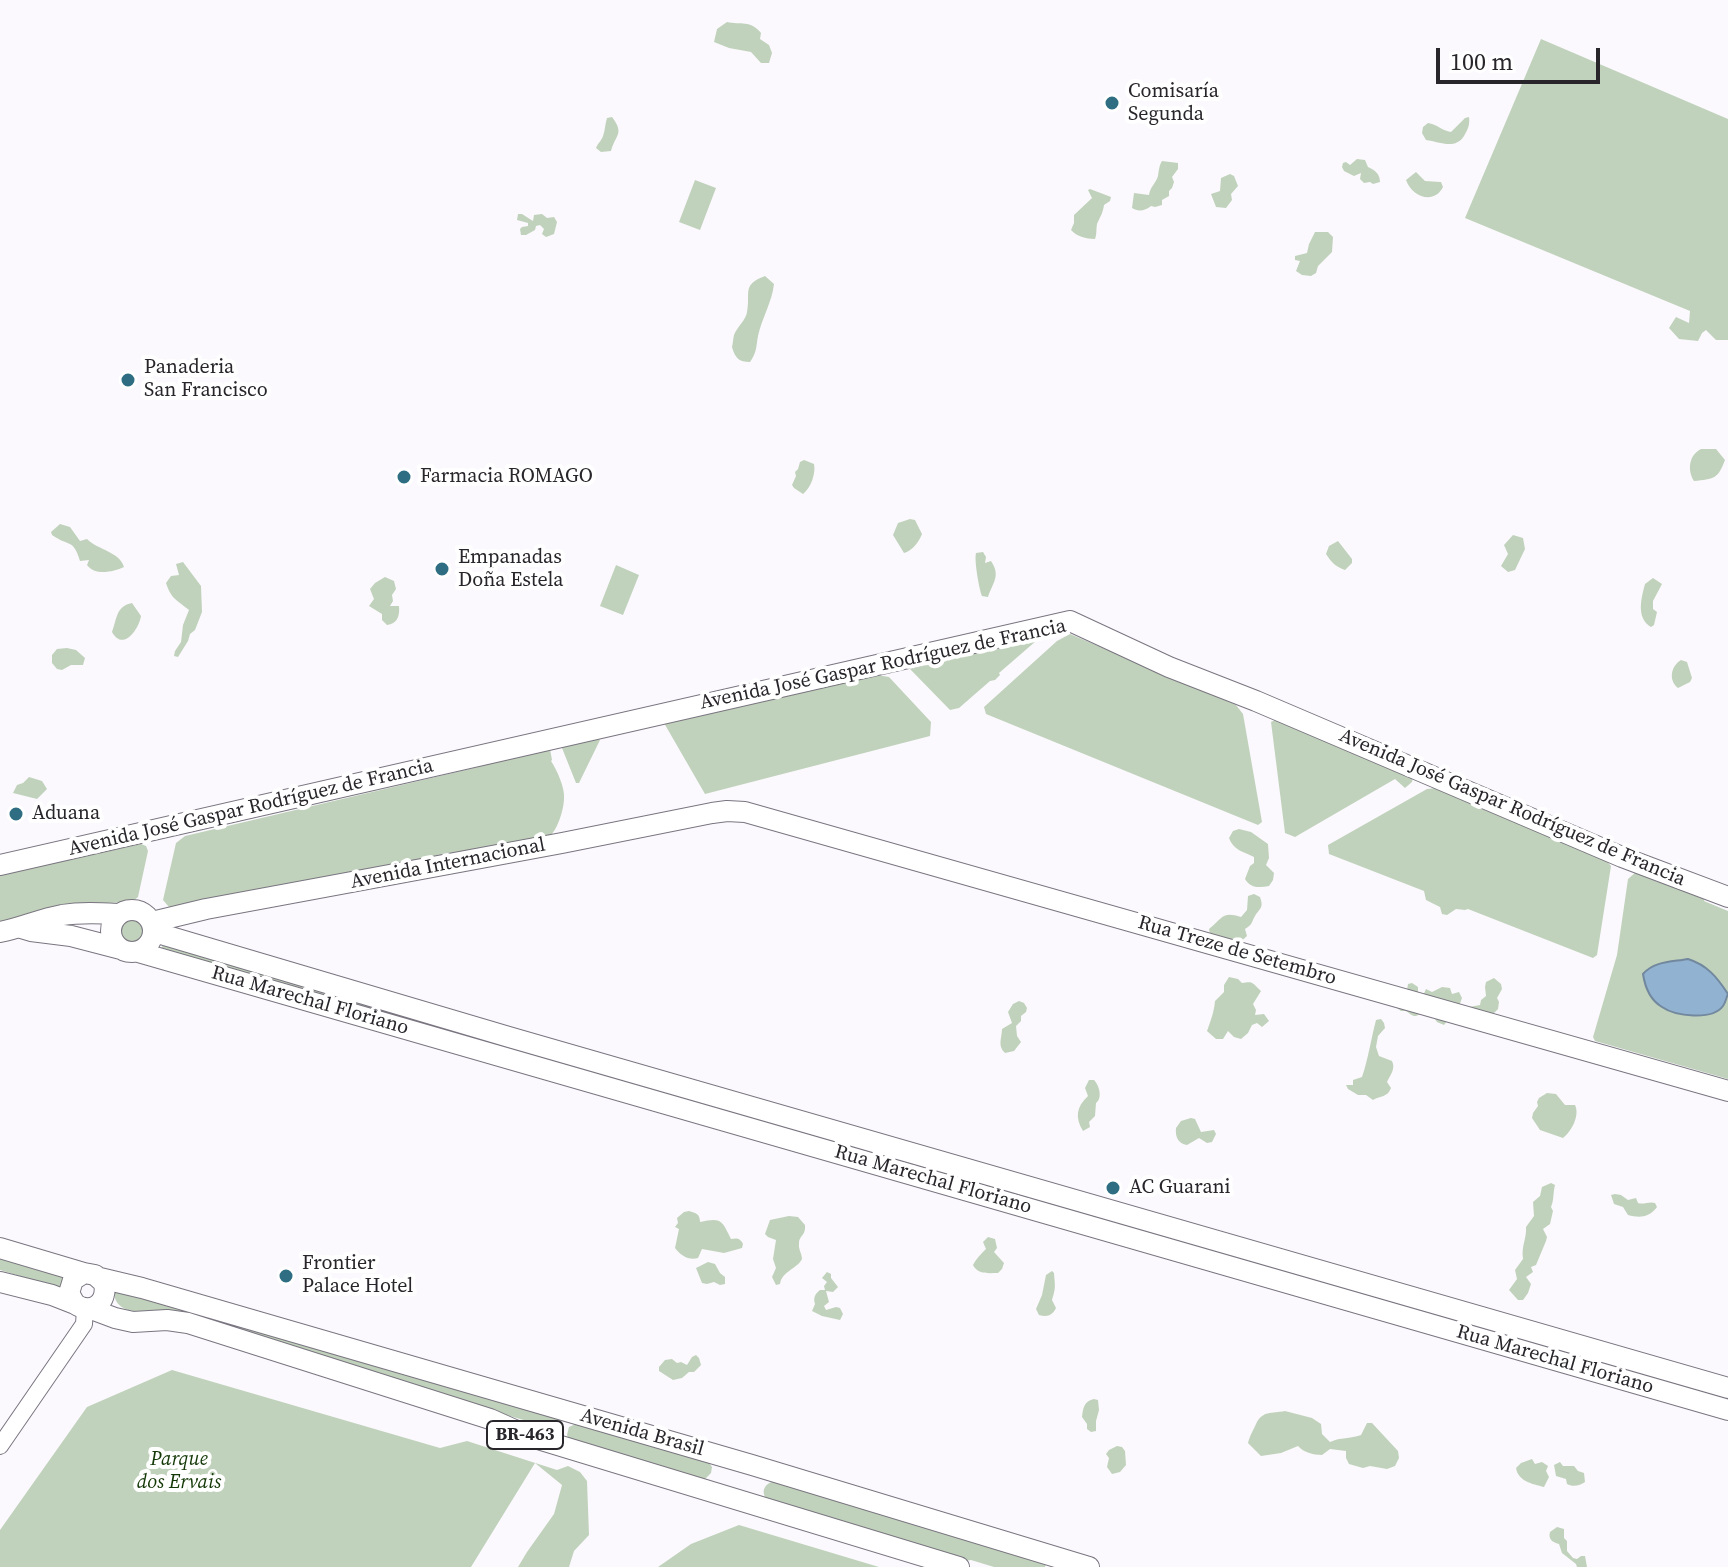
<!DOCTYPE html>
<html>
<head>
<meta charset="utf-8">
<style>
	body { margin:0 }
	#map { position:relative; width:1728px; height:1567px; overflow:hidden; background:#fbf9fe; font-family:"Source Serif 4",serif }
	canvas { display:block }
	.scale { position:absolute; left:1436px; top:48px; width:164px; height:36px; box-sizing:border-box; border:4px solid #29262b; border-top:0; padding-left:10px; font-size:24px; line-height:28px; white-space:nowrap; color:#29262b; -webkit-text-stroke:6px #fff; paint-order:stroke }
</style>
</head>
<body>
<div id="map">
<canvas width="1728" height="1567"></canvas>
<div class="scale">100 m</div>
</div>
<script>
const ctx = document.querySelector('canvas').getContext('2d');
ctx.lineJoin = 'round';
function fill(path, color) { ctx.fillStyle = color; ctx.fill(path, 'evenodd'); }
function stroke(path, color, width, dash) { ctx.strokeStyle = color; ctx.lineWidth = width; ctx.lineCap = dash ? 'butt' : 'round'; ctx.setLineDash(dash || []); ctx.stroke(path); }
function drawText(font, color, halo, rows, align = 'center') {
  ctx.font = font + ' "Source Serif 4",serif'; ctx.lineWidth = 8; ctx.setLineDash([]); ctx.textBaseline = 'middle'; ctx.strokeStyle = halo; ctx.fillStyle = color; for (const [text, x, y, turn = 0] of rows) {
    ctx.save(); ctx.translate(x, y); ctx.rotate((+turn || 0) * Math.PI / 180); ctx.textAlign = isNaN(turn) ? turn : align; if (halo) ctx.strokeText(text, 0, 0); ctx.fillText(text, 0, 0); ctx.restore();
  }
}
const green = new Path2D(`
	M727 22C740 25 751 20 761 33L760 39 769 45 772 53 769 63H761L751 52 729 48 714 42 717 29Z
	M1541 39 1728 119V340H1716L1706 330 1702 333 1698 341 1679 339 1669 328 1676 317 1689 323 1690 311 1465 218Z
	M612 117C625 134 615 135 611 151L601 152 596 148C598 143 602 140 603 136 605 131 605 124 607 118Z
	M1469 117C1470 125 1468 129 1464 136 1455 150 1440 142 1426 140L1422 133 1423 127 1428 123C1437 124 1442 131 1451 132L1465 118Z
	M1357 159 1365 160 1368 167C1375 170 1380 174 1380 182L1373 184 1370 182 1364 183 1360 179 1361 173 1354 176 1344 171 1342 167 1343 163 1346 162 1350 165Z
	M1162 161 1178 163V169L1172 177 1174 182 1172 188 1169 191V196L1162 200V205L1155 207 1151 206C1145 211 1138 212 1132 208L1134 193 1149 195C1150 187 1156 183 1158 176 1159 170 1159 166 1162 161Z
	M1416 172 1425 181 1441 182 1443 187C1434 205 1412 197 1406 180Z
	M1230 174 1234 176 1238 186 1231 194 1232 200 1226 208 1216 207 1211 194 1220 191 1221 178Z
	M695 180 716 188 700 230 679 222Z
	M1090 189 1111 197 1110 201 1104 205C1103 213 1100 217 1097 224 1096 229 1097 234 1095 239 1086 239 1076 236 1071 230L1074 223V215L1092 198 1088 190Z
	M518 214H522L533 221 534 215 542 214 547 218 554 217 557 222 554 234 546 237 542 234 544 229 540 225 536 226 535 230 526 235H521L520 229 522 227 528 226V223L517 220Z
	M1315 232H1328L1333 237 1332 252 1318 266 1316 273 1311 276 1302 275 1296 271 1300 261 1295 260V256L1307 253 1309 244Z
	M765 276 774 284C772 302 762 318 758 336 756 347 757 352 750 362 739 362 735 358 732 347 733 343 733 339 734 335 737 327 746 320 747 312 751 293 741 285 765 276Z
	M1701 449H1716L1725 460C1718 479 1714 479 1694 481 1687 470 1689 455 1701 449Z
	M804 460 814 464C816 473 811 488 803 494L794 488 792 485 796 476 795 472 798 469 800 462Z
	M910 519 915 520 922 534C919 542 912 551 904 553L893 535 898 523Z
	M60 524 70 527 80 541 87 539C98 550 120 552 124 567 113 572 95 576 87 565L89 560 80 561C73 538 69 547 52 535L51 532Z
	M1513 535 1523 538 1525 549 1515 570 1508 572 1501 566 1508 554 1504 545Z
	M1338 541 1352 559V563L1345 570C1336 567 1331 562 1326 554L1329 546Z
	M983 552 986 557 985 563 991 561C1001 576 993 582 988 597L982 596C979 588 974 560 976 553Z
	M183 562 201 586 202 612 195 630 190 634 188 641 178 657 174 656 175 651 181 642 183 625 189 610C177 600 171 599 166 583L171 576 179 575 176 564Z
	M616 565 639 575 623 615 600 606Z
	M385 577 394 581 396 589 392 595 393 601 390 606H399C400 616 397 624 387 625L382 620V614L369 606 374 599 370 589 375 583Z
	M1653 578 1662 584 1653 601V609L1657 612 1654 625 1651 627C1636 618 1641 599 1645 584Z
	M132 603 141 616C139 629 123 652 112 632 117 619 116 606 132 603Z
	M1070 634 1236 705 1243 714 1262 822 1258 825 986 714 984 707 1057 641Z
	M1035 638 1036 641 999 673 1000 675 995 680 990 681 959 708 950 710 909 668Z
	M67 648 76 650 85 658 83 665H71L62 670 57 669 52 663V655L57 649Z
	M1681 660 1687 662 1692 678 1690 682 1678 688C1668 680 1671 666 1681 660Z
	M877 675 889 677 931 722 930 736 705 794 664 723Z
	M1275 720 1413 777 1412 782 1405 788 1395 779 1295 837 1285 833 1271 722Z
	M598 738 600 740 579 783H576L562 748 563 746Z
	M550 749 552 760 551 761C557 770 565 788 564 798 564 809 558 828 551 835L169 907 163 900 176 843 185 836 478 767 476 762Z
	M29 777 42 781 47 789 37 799 13 793 17 785 23 783Z
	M1436 788 1606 860 1611 866 1597 955 1593 958 1468 909 1465 910 1456 909 1447 915 1442 914 1440 907 1426 900 1424 891 1329 854 1328 845 1427 789Z
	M1239 829 1251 832 1268 844 1269 858 1266 865 1274 873 1273 880 1269 886C1259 888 1250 888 1245 879L1250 866 1254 863V857C1244 852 1233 850 1229 838L1233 831Z
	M141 844 146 846 148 851 138 897 132 902 81 904 0 923V875Z
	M1636 872 1655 881 1706 896 1704 901 1728 911V1079L1595 1041 1593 1037 1617 955 1628 879Z
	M1254 894 1260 897C1264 908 1260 908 1255 916 1251 923 1253 924 1245 929L1247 936 1236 946 1210 934 1209 929C1223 918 1222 911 1241 917L1247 910 1248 896Z
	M117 931a14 14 0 1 1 28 0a14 14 0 1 1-28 0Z
	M164 944 486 1039 482 1043 162 951 161 948Z
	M1229 977 1238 979 1242 983C1254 981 1252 983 1261 991L1253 1004 1256 1010 1255 1015 1264 1014 1269 1021 1262 1027 1257 1023 1252 1025 1248 1033 1241 1039 1234 1037 1228 1031 1223 1039H1216L1207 1031C1211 1020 1214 1012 1215 1001L1224 992V985Z
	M1494 978 1501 984 1502 989 1497 998 1499 1002 1498 1009 1491 1016 1464 1008 1480 1005 1481 1000 1486 996 1485 987 1486 982Z
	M1412 983 1418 987V992L1415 995 1423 996 1426 989 1432 992 1442 987 1450 988 1452 994 1459 992 1462 998 1459 1006 1444 1025 1437 1022 1433 1016 1421 1013C1414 1019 1412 1015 1406 1011H1401L1397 1008V1000L1406 996 1408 984Z
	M1019 1001 1024 1003 1027 1008 1026 1012 1021 1016V1021L1016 1026 1017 1036 1021 1042 1014 1051 1005 1053C997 1046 1002 1038 1002 1029L1012 1023 1008 1012 1013 1004Z
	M1381 1019 1384 1023 1385 1028 1378 1036 1376 1047 1379 1056 1392 1061C1396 1069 1390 1075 1387 1082L1391 1088C1387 1098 1381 1095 1373 1100L1366 1095H1358L1348 1089 1346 1085H1353V1080L1362 1077C1368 1060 1371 1039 1376 1020Z
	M1089 1080H1094C1099 1085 1103 1098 1096 1103L1095 1116 1089 1122 1090 1127 1083 1131C1075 1118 1076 1107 1088 1096L1085 1088Z
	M1547 1093 1556 1094 1565 1105H1575C1580 1115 1572 1131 1563 1138L1540 1130 1532 1118 1533 1113 1538 1106 1537 1102 1539 1098Z
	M1191 1118 1195 1119 1201 1132 1214 1130 1216 1134 1212 1142 1207 1143 1199 1138 1187 1145C1178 1144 1175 1136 1176 1128L1181 1121Z
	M1551 1183 1555 1185C1553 1192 1554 1201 1551 1207L1553 1211 1550 1224 1543 1229 1547 1237 1546 1241 1536 1265 1531 1267 1533 1272 1526 1277 1531 1284 1528 1293 1523 1300H1518L1509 1290 1517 1279 1515 1270 1523 1259C1521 1246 1527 1238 1526 1227L1534 1216 1533 1202 1540 1196 1542 1187Z
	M1615 1194 1621 1195 1628 1200 1636 1198 1638 1203C1644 1205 1649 1201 1655 1203L1657 1207C1649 1218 1639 1218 1628 1215L1623 1207 1614 1204 1611 1195Z
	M689 1211C696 1213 700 1214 700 1222 722 1217 722 1221 731 1239 737 1238 740 1238 743 1244L742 1248 724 1253 702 1249 698 1258C689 1261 680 1255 675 1248L679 1229 675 1227 678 1223 677 1218 684 1212Z
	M789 1216 798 1217 805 1225C806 1236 799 1235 799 1244 798 1248 802 1254 802 1259 797 1269 782 1271 780 1284L776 1285 772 1277 776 1268 773 1259 776 1240 768 1237 765 1234 770 1220Z
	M988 1237 995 1239 997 1248 994 1252 1004 1263 1002 1269 998 1273C989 1273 978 1275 973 1265 976 1259 982 1253 986 1249L983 1242Z
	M0 1250 63 1268 64 1285 56 1287 0 1270Z
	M708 1262 715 1264 720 1273 725 1277V1284L720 1285 714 1282 707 1284 702 1283 696 1268Z
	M1052 1271 1054 1273C1055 1287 1056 1287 1052 1300L1056 1308C1052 1316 1047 1317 1039 1315L1036 1309 1042 1295 1046 1275Z
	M827 1272 831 1274V1278L838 1287 833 1292 826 1291 829 1302 824 1306 826 1310 836 1307 840 1308 843 1314 840 1320 822 1316 812 1311 815 1304C813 1298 815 1294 820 1290H825L824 1286 827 1282 822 1278Z
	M117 1290 561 1418 562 1426 556 1432 550 1434 527 1421 154 1312C138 1311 117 1314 114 1294Z
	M696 1355 699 1358 701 1365 694 1372H689L682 1378 673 1380 659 1371V1367L665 1360 672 1359 677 1363 681 1362 687 1365 692 1357Z
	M172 1370 440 1448 467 1441 557 1470 568 1466 580 1472 587 1481 589 1535 574 1551 569 1567H518L527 1552 554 1514 562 1485 535 1463 471 1567H0V1530L87 1407Z
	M1094 1399 1098 1400 1099 1410 1096 1421V1431L1091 1432 1087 1429V1424L1082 1417C1083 1408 1084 1401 1094 1399Z
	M1285 1411 1312 1418 1321 1424 1322 1434 1330 1442C1341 1437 1350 1439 1361 1435L1367 1423H1372L1398 1451 1399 1458 1395 1466 1387 1469 1370 1466 1363 1468 1349 1464 1346 1458V1451L1330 1449 1322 1455C1313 1455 1303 1452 1298 1446L1281 1453 1261 1456 1248 1443C1250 1435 1253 1431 1256 1424 1263 1410 1271 1414 1285 1411Z
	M578 1423 708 1461 712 1467 711 1473 704 1480 568 1438 567 1435 569 1427Z
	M1117 1446 1122 1447 1125 1451 1126 1465 1120 1472 1112 1474 1107 1467 1109 1458 1106 1454 1109 1450Z
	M1532 1459 1535 1464 1542 1462 1548 1466 1546 1471 1549 1477 1544 1487C1532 1484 1518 1481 1516 1468L1521 1463Z
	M1560 1462 1563 1466H1574L1578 1471 1584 1473 1585 1482C1580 1486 1572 1487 1567 1484L1566 1479 1556 1476 1554 1465Z
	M775 1481 1046 1564 1045 1567H994L971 1560 965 1561 960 1557 767 1500C760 1491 765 1483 775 1481Z
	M739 1525 879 1567H658L691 1544Z
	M1557 1527 1564 1529V1538L1567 1541V1551L1573 1558 1577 1559 1581 1556H1585L1587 1567H1577L1576 1564 1562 1553 1559 1544C1552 1542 1548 1539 1550 1532Z`);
const water = new Path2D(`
	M1688 959C1707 965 1717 977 1728 994 1726 998 1726 1002 1723 1006 1712 1021 1675 1016 1662 1007 1650 1000 1645 987 1643 974 1654 961 1672 962 1688 959Z`);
const minor = new Path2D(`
	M0 1446 84 1324 85 1309`);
const major = new Path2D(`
	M0 865 1070 621 1169 667 1256 701 1622 857 1728 897
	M111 931a21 21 0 1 1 42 0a21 21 0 1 1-42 0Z
	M152 922 206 909 562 843 712 813 727 811 745 812 1728 1091
	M21 928 31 931 71 936 121 949
	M0 932C21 928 40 919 62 915 81 912 99 913 119 914
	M154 932 509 1037 1728 1388
	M138 952 1728 1410
	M0 1248 84 1273 95 1275 104 1283C108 1303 92 1315 75 1304L69 1293 73 1280 84 1273
	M100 1278 142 1288 752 1465 1089 1567
	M0 1282 52 1295 75 1304
	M91 1309 115 1318 133 1322 167 1320 188 1323 490 1419 528 1436 959 1567`);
const markers = [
	[1112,103,8,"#2e6d82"],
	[128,380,8,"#2e6d82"],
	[404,477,8,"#2e6d82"],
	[442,569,8,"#2e6d82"],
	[16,814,8,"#2e6d82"],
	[1113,1188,8,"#2e6d82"],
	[286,1276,8,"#2e6d82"]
];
const shields = [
	[525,1435,76]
];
const shieldNames = [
	["BR-463",525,1435]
];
const poiNames = [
	["Comisaría",1128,92],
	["Segunda",1128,115],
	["Panaderia",144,368],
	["San Francisco",144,391],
	["Farmacia ROMAGO",420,477],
	["Empanadas",458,558],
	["Doña Estela",458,581],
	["Aduana",32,814],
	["AC Guarani",1129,1188],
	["Frontier",302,1264],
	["Palace Hotel",302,1287]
];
const streetNames = [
	["Avenida José Gaspar Rodríguez de Francia",883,665,-12],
	["Avenida José Gaspar Rodríguez de Francia",251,808,-13],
	["Avenida José Gaspar Rodríguez de Francia",1512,808,23],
	["Avenida Internacional",448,864,-11],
	["Rua Treze de Setembro",1237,951,16],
	["Rua Marechal Floriano",310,1001,16],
	["Rua Marechal Floriano",933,1180,16],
	["Rua Marechal Floriano",1555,1360,16],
	["Avenida Brasil",642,1433,16]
];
const parkNames = [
	["Parque",179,1460],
	["dos Ervais",179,1483]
];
fill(green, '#c0d2bb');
fill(water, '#91b2d0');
stroke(water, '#72889e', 2);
stroke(minor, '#7a7580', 18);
stroke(major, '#7a7580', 22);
stroke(minor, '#fff', 16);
stroke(major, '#fff', 20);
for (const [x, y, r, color] of markers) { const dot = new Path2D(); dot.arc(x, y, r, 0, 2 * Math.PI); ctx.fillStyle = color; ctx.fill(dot); stroke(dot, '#fff', 3); }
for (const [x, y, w] of shields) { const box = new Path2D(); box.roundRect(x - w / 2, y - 14, w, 28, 6); ctx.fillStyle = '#fff'; ctx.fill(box); stroke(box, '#29262b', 2); }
drawText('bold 18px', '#29262b', null, shieldNames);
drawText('20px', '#29262b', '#fff', poiNames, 'left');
drawText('20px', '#29262b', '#fff', streetNames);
drawText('italic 20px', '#133806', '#fff', parkNames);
</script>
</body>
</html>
